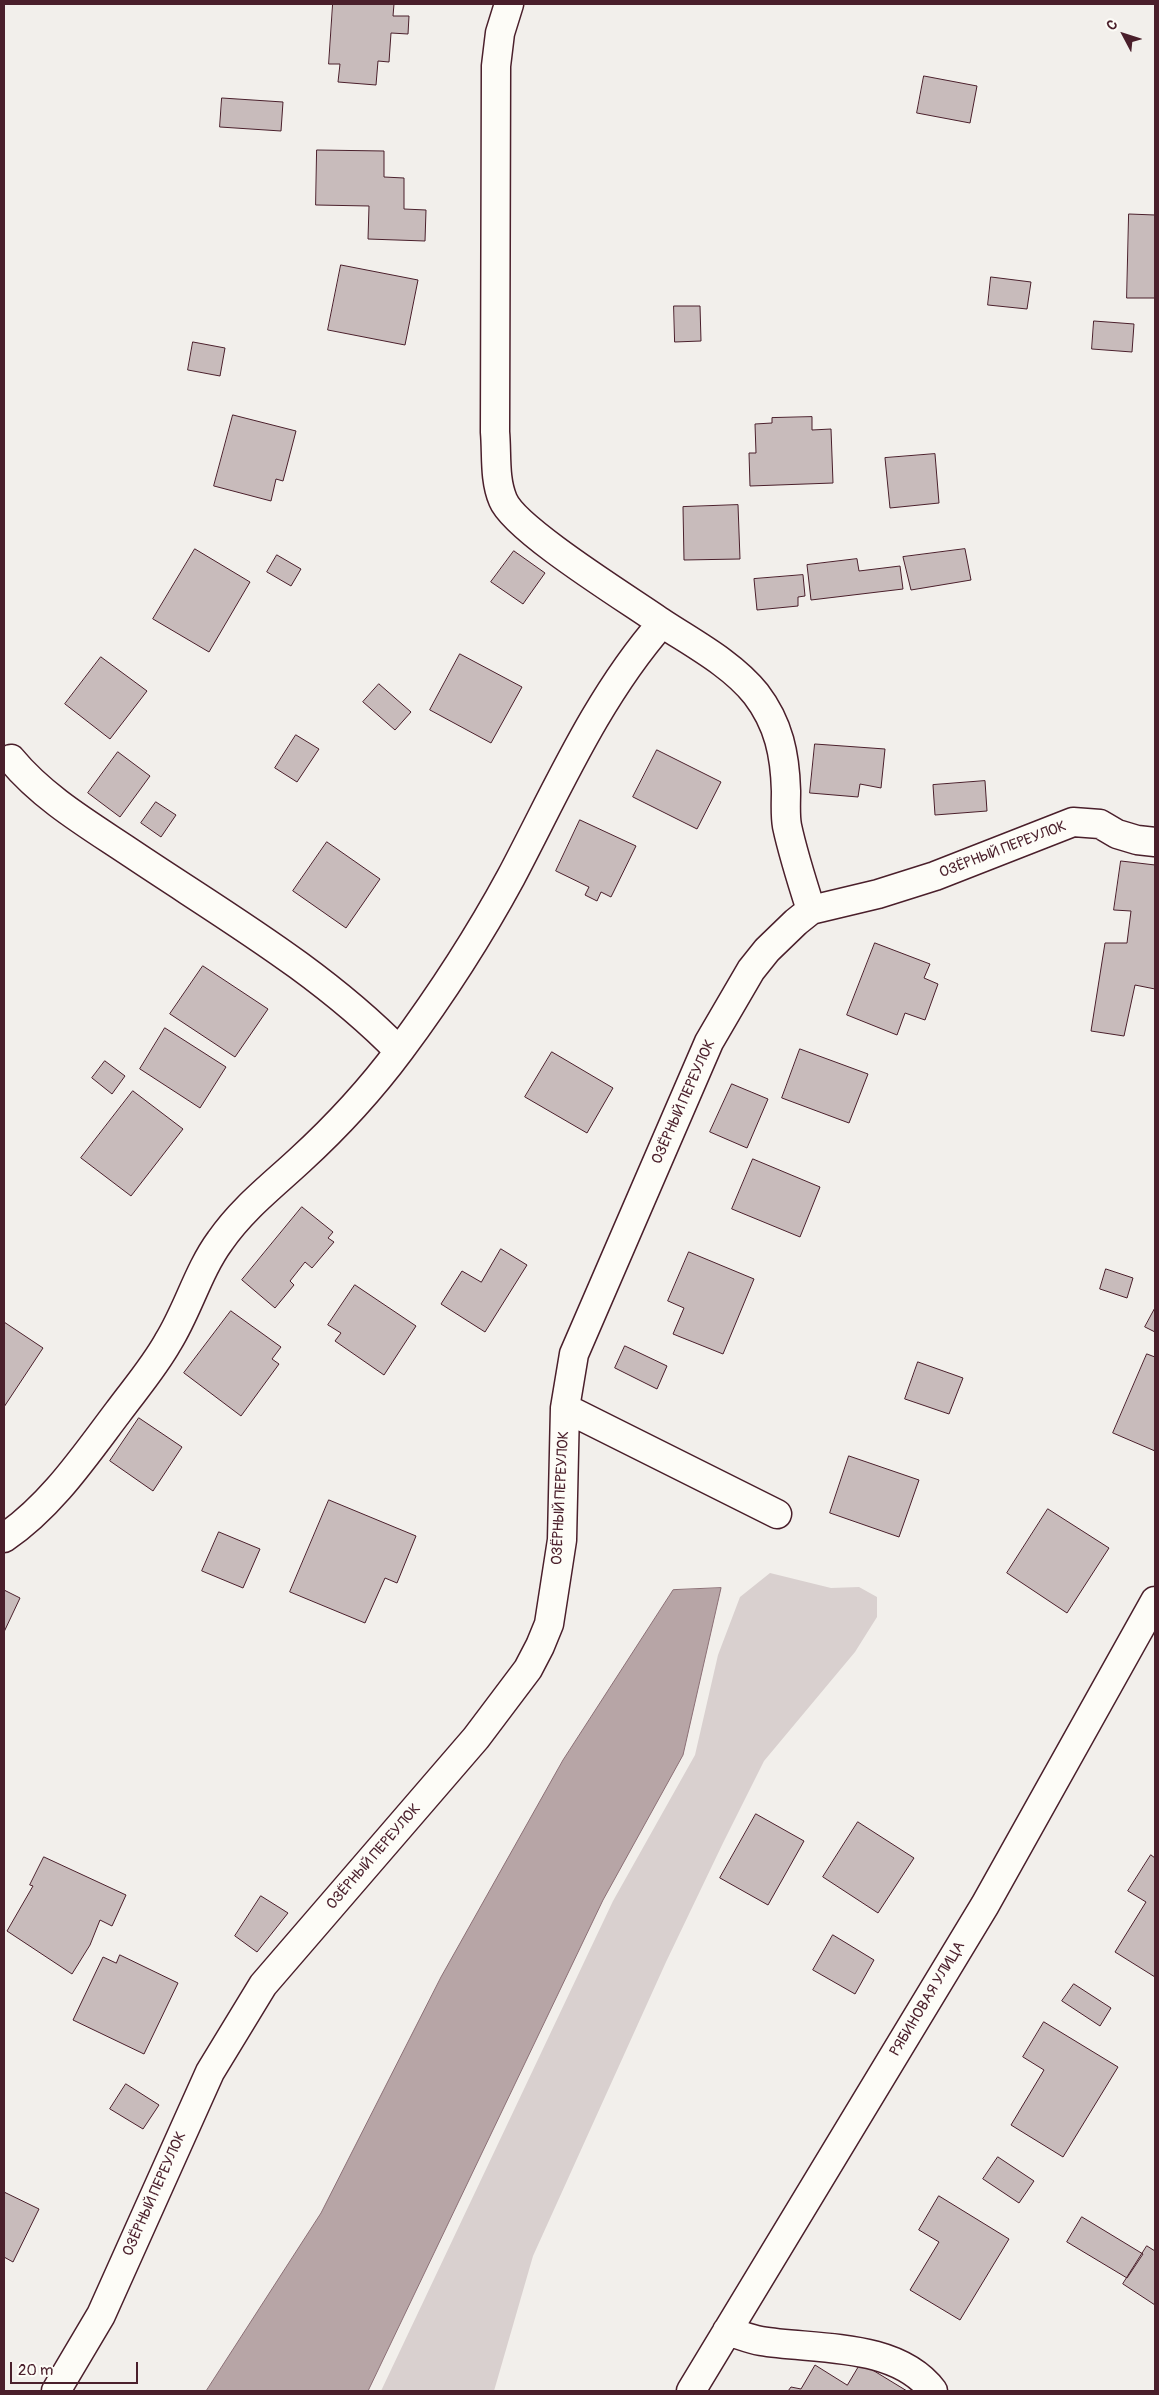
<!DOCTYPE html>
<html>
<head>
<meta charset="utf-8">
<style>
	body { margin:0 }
	#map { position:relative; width:1159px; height:2395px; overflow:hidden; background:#f2efeb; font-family:Pangolin,sans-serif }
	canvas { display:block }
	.frame { position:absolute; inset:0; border:5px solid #4a1f2b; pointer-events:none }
	.north { position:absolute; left:1099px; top:10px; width:50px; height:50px; -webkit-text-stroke:4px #fdfcf7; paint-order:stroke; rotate:310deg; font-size:14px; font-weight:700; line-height:20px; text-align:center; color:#4a1f2b }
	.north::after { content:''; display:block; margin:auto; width:18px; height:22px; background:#4a1f2b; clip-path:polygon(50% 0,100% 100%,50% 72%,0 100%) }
	.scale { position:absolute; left:10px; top:2362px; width:128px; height:22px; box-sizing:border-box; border:2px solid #4a1f2b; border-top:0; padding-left:6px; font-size:15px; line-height:18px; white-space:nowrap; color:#4a1f2b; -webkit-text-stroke:4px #fdfcf7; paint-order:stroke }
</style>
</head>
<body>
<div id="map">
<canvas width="1159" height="2395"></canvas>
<div class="frame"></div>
<div class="north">С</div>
<div class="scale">20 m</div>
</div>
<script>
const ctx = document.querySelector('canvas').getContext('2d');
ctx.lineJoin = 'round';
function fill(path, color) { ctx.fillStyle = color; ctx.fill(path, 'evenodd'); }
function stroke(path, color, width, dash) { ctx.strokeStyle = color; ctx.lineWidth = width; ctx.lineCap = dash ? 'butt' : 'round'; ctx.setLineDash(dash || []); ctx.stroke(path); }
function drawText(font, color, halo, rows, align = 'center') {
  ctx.font = font + ' Pangolin,sans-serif'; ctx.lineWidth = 4; ctx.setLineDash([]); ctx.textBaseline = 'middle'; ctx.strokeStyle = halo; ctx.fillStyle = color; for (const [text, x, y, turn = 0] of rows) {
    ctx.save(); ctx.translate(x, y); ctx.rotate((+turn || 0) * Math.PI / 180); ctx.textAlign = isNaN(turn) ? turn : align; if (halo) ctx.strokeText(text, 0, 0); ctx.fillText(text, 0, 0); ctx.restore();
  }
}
const green = new Path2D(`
	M770 1573 831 1588 859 1587 877 1597V1617L855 1652 764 1761 723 1843 666 1962 533 2256 494 2391H381L613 1901 695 1755 718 1655 740 1597Z`);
const water = new Path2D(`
	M721 1588 683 1755 603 1900 368 2391H206L321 2213 441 1977 563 1760 673 1590Z`);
const building = new Path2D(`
	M333 4H394L393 16H409L408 34 391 33 389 62 378 61 376 85 338 82 340 64H329Z
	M924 76 977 86 970 123 917 113Z
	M222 98 283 102 281 131 220 127Z
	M317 150 384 151V177L404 178V209L426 210 425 241 368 239 369 206 316 205Z
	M1129 214 1155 215V298H1127Z
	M341 265 418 280 405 345 328 330Z
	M991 277 1031 282 1027 309 988 305Z
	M674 306H700L701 341 675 342Z
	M1094 321 1134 324 1132 352 1092 349Z
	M193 342 225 348 220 376 188 370Z
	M233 415 296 431 283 481 276 479 271 501 214 486Z
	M812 417V430L831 429 833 483 750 486 749 453H756L755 424 772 423V418Z
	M935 454 939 503 890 508 885 458Z
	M738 505 740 559 684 560 683 507Z
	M195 549 250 582 209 652 153 619Z
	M965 549 971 580 911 590 903 557Z
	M514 551 545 573 523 604 491 582Z
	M277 555 301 569 291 586 267 572Z
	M857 559 859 571 900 566 903 589 811 600 807 565Z
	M803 575 805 596 798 597V606L757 610 754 579Z
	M460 654 522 687 491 743 430 710Z
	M101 657 147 691 110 739 65 704Z
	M379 684 411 712 395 730 363 702Z
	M296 735 319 749 297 782 275 768Z
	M815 744 885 749 881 788 860 784 858 797 810 793Z
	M657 750 721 782 697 829 633 797Z
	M118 752 150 776 120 817 88 793Z
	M985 781 987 811 935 815 933 785Z
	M156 802 176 815 161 837 141 823Z
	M580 820 636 846 611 897 601 892 597 901 585 895 589 887 556 871Z
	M327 842 380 879 346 928 293 891Z
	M1121 861 1155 865V989L1135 985 1124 1036 1091 1031 1105 943H1127L1131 911 1114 910Z
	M875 943 930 964 924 978 938 984 925 1020 905 1013 897 1035 847 1015Z
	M203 966 268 1009 235 1057 170 1014Z
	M165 1028 226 1067 200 1108 140 1069Z
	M800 1049 868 1074 849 1123 782 1098Z
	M552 1052 613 1088 587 1133 525 1097Z
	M105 1061 125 1076 112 1094 92 1078Z
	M732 1084 768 1099 747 1148 710 1132Z
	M133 1091 183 1129 131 1196 81 1158Z
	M753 1159 820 1187 800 1237 732 1209Z
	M302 1207 333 1232 328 1238 334 1242 312 1268 305 1262 290 1281 294 1285 275 1308 242 1280Z
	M501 1249 527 1265 485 1332 441 1304 462 1271 481 1282Z
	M689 1252 754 1279 723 1354 673 1334 684 1308 668 1301Z
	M1106 1269 1133 1278 1127 1298 1100 1289Z
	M355 1285 416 1326 384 1375 335 1341 341 1333 328 1325Z
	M1155 1308V1332L1145 1327Z
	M231 1311 281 1347 272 1359 279 1364 241 1416 184 1373Z
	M4 1322 43 1348 4 1407Z
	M625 1346 667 1366 657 1389 615 1368Z
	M1147 1354 1155 1357V1451L1113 1433Z
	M918 1362 963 1378 949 1414 905 1399Z
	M139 1418 182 1447 153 1491 110 1461Z
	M849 1456 919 1480 899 1537 830 1513Z
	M329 1500 416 1536 397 1583 385 1578 365 1623 290 1592Z
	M1048 1509 1109 1548 1067 1613 1007 1573Z
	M219 1532 260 1549 243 1588 202 1571Z
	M4 1590 20 1598 4 1632Z
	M756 1814 804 1841 768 1905 720 1878Z
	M858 1822 914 1858 878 1913 823 1877Z
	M1151 1855 1155 1858V1977L1115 1952 1146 1902 1128 1891Z
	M44 1857 126 1895 112 1926 100 1920 90 1945 72 1974 7 1931 33 1886 30 1885Z
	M261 1896 288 1913 257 1952 235 1936Z
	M833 1935 874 1960 855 1994 813 1970Z
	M120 1955 178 1983 144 2054 73 2020 103 1957 116 1963Z
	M1074 1984 1111 2008 1100 2026 1062 2001Z
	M1044 2022 1118 2067 1063 2157 1011 2125 1044 2070 1023 2057Z
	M126 2084 159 2105 143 2129 110 2109Z
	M998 2157 1034 2181 1019 2203 983 2179Z
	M4 2192 39 2209 13 2262 4 2257Z
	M939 2196 1009 2239 960 2320 910 2290 939 2242 919 2230Z
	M1082 2217 1143 2254 1127 2278 1067 2242Z
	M1147 2246 1155 2251V2305L1123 2284Z
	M861 2363 907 2391H788L791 2387 801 2389 815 2365 847 2385Z`);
const minor = new Path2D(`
	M509 4 500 33 496 66 495 432C497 454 494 479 503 500 515 530 631 601 662 623
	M11 759C44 799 91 826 134 855 225 916 322 972 399 1051
	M565 1408 777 1514
	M4 1538C51 1506 84 1457 118 1412 135 1389 154 1367 168 1342 188 1310 198 1271 220 1241 242 1209 272 1186 300 1160 336 1127 371 1089 400 1050 440 996 479 936 511 877 557 790 597 697 662 623 694 644 732 664 756 694 779 724 785 755 786 791 786 802 785 815 787 826 793 854 802 882 811 910
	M727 2331C738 2334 749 2339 761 2341 815 2350 896 2342 933 2391
	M56 2391 101 2315 210 2072 263 1985 476 1738 528 1669 540 1646 549 1624 562 1540 565 1408 574 1354 709 1042 751 970 767 950 796 922 811 910 878 894 935 876 1073 822 1100 824 1117 834 1137 840 1155 842
	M691 2391 985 1905 1155 1601`);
const streetNames = [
	["ОЗЁРНЫЙ ПЕРЕУЛОК",1003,850,-21],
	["ОЗЁРНЫЙ ПЕРЕУЛОК",684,1102,-66],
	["ОЗЁРНЫЙ ПЕРЕУЛОК",561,1498,-87],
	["ОЗЁРНЫЙ ПЕРЕУЛОК",374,1857,-49],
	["РЯБИНОВАЯ УЛИЦА",928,1999,-59],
	["ОЗЁРНЫЙ ПЕРЕУЛОК",155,2194,-66]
];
fill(green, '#d9d0cf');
fill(water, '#b7a5a6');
stroke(water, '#8b6f75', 1);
fill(building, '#c8bbbb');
stroke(building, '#4a1f2b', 1);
stroke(minor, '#4a1f2b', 31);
stroke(minor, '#fdfcf7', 28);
drawText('15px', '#4a1f2b', '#fdfcf7', streetNames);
</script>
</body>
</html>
